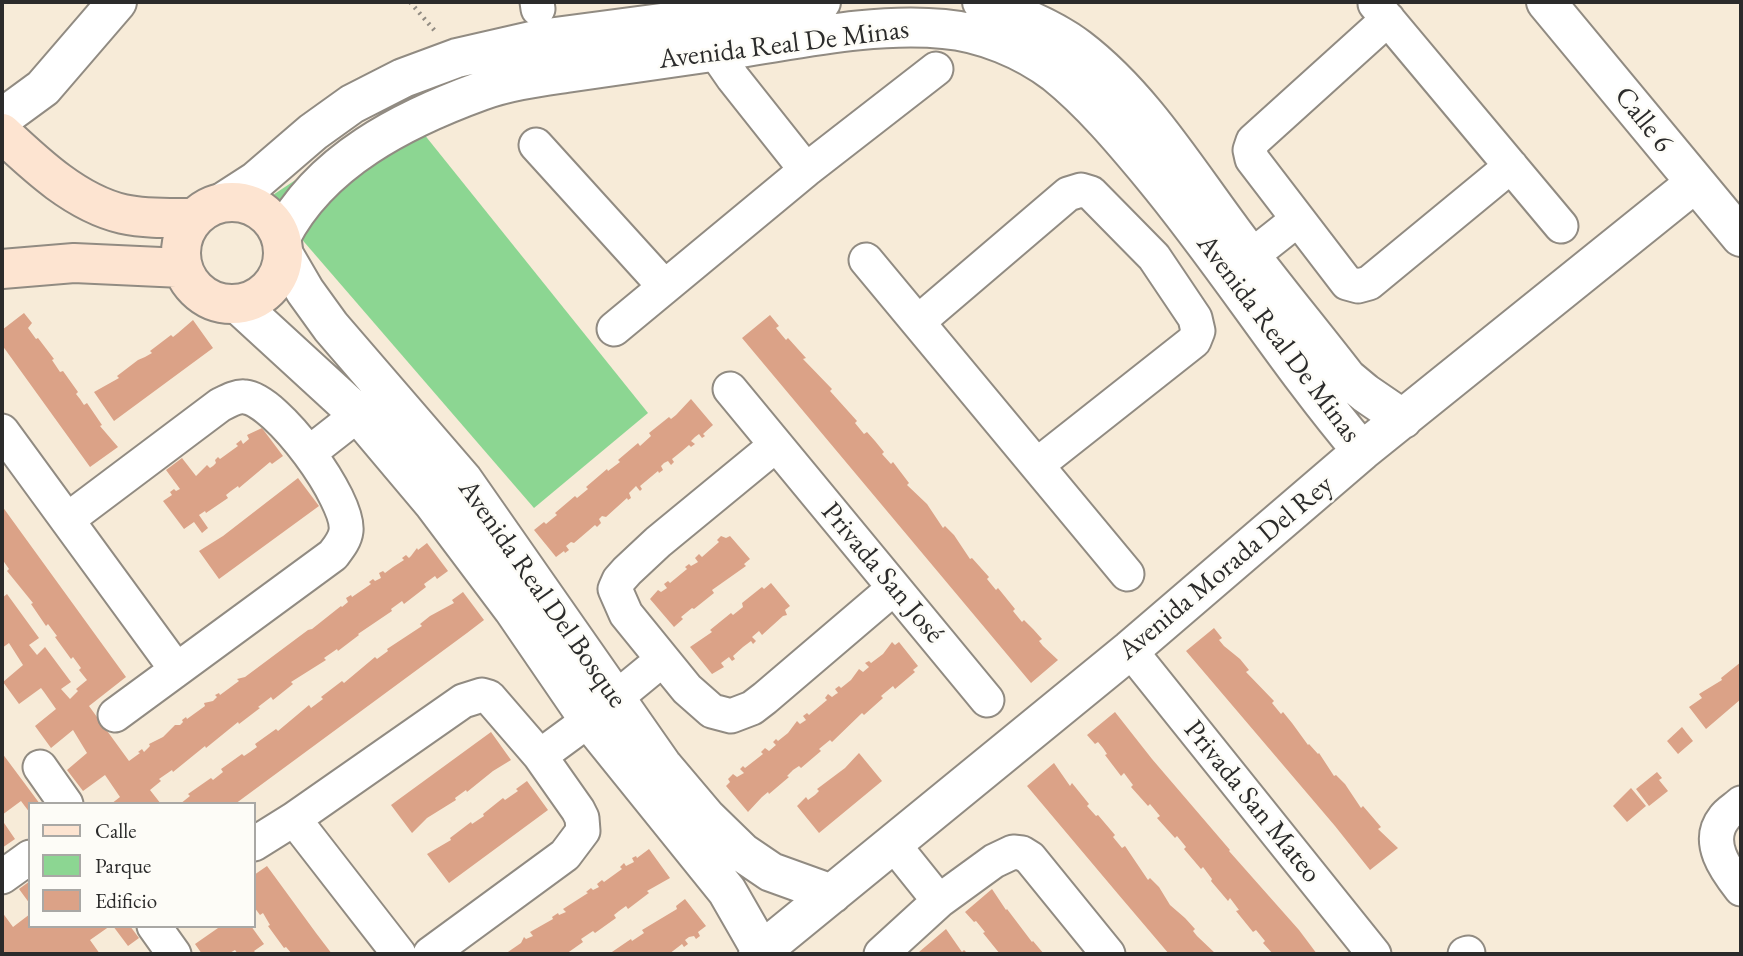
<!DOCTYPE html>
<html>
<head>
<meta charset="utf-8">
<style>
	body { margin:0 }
	#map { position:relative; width:1743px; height:956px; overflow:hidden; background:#f7ebd8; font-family:"EB Garamond",serif }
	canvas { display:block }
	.frame { position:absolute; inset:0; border:4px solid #2b2b2b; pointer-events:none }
	.legend { position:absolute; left:28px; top:802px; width:228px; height:126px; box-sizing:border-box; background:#fdfcf7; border:2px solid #a9a8a5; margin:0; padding:9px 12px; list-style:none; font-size:21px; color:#2b2b2b }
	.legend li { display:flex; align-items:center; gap:14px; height:35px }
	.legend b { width:35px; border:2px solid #a9a8a5 }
</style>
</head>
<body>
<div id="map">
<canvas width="1743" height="956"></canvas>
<div class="frame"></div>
<ul class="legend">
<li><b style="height:9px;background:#fde4d1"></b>Calle</li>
<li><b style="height:19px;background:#8cd692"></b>Parque</li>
<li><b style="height:19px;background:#dba287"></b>Edificio</li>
</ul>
</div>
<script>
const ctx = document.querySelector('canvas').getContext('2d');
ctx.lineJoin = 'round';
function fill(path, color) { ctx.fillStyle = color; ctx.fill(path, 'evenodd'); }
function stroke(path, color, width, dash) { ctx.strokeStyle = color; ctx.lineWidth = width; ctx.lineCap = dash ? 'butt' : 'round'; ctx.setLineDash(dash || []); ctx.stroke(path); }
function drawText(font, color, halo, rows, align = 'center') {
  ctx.font = font + ' "EB Garamond",serif'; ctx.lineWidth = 5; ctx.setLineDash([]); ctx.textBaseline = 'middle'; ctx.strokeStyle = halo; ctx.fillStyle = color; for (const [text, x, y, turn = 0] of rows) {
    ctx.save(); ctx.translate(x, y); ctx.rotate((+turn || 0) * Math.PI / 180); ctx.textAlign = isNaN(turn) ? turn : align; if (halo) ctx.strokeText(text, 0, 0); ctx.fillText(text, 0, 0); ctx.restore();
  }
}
const green = new Path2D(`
	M403 108 648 413 534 508 267 199Z`);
const building = new Path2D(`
	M24 313 32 323 28 328 36 339 38 338 54 359 52 360 60 372 63 371 78 392 76 394 80 399 84 405 87 403 102 425 100 426 118 447 90 467 2 345V330Z
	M770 315 779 326 776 328 786 340 788 338 806 358 803 359 832 389 830 391 857 421 855 423 864 434 867 432 875 441 884 452 882 454 891 464 893 462 909 483 907 485 927 504 943 528 945 526 954 535 970 559 972 558 989 577 987 579 996 590 998 588 1015 609 1013 611 1022 622 1024 620 1033 629 1042 639 1039 641 1043 646 1058 660 1031 683 742 338Z
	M193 320 213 348 114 421 94 392 119 378 117 376 138 360 145 357 152 353 150 351 171 335 173 337 178 333Z
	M691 399 713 425 703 434 705 436 702 438 699 434 695 437 691 441 695 444 691 447 689 445 682 451 672 459 674 462 671 465 668 461 664 463 661 466 663 470 659 473 658 471 640 486 642 489 640 491 636 486 629 493 631 498 628 500 627 498 606 517 602 516 599 519 601 523 597 527 595 525 574 543 571 542 566 546 569 550 565 553 564 551 556 557 534 530 544 522 546 524 552 519 557 515 555 513 575 496 577 498 588 489 586 487 607 469 608 471 620 462 618 460 638 443 640 446 651 436 649 433 669 417 671 419 676 415Z
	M262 428 283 456 272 464 270 462 239 488 238 486 231 491 226 495 228 498 206 513 205 511 199 515 208 528 202 533 194 522 184 529 163 501 172 495 170 492 174 489 176 491 180 489 166 470 182 458 196 476 207 465 210 468 213 466 216 463 215 460 218 457 220 459 238 446 236 444 241 440 243 444 249 439 247 435Z
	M298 478 319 506 219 579 199 551 223 536Z
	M2 506 126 677 89 706 129 761 140 753 138 752 142 749 144 752 150 746 149 744 163 737 175 725H180L183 722 182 720 186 717 187 719 205 706 204 703 213 701 217 697 215 695 219 693 220 695 239 681 237 679 245 677 308 630 312 629 341 606 342 607 348 602 346 598 351 595 352 597 371 584 369 582 373 579 375 581 381 578 379 573 383 571 385 573 393 567 404 560 402 558 406 555 409 558 411 556 417 548 418 550 427 543 448 571 437 579 435 576 424 584 426 587 404 604 402 601 391 609 392 611 358 634 359 635 338 651 337 649 324 658 326 660 291 682 293 684 273 700 271 697 258 707 260 708 239 724 238 722 206 748 205 746 173 772 172 770 159 779 161 781 150 790 161 804H111L120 797 105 775 83 791 67 770 87 753 73 730 51 748 35 726 56 709 44 692 41 688 19 704 3 682 23 665 9 643 2 648V598L7 594 39 638 29 645 37 655 45 647 71 682 61 689 70 699 78 691 76 689 87 680 79 670 81 668 73 657 71 659 55 637 57 636 48 624 46 626 31 604 33 603 7 571 9 569 2 559Z
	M721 536 726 538 730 536 750 559 744 564 746 566 712 590 714 593 694 609 692 608 681 617 683 619 674 627 650 599 658 590 661 592 667 588 664 584 668 581 670 583 687 569 685 567 689 564 691 566 698 562 695 558 699 554 702 557 719 542 717 540Z
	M771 583 790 606 785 610 787 615 783 616 762 635 759 631 752 637 756 641 753 644 751 641 743 647 733 656 735 659 732 661 729 657 721 663 724 667 712 674 690 647 712 632 710 630 731 613 733 615 743 607 742 603 762 587 764 589Z
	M463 592 484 620 467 633 235 804H180L190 796 188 794 211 778 213 780 223 772 221 769 242 754 244 756 250 752 257 747 255 744 276 729 278 731 309 705 311 708 323 699 321 697 342 681 344 683 375 657 377 659 388 651 387 649 422 626 420 624 430 616 454 603 452 600Z
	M1214 628 1222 638 1219 640 1224 646 1240 659 1249 670 1246 672 1274 701 1272 703 1281 714 1283 712 1292 723 1308 745 1309 744 1318 754 1319 753 1334 776 1336 775 1345 784 1361 808 1363 806 1381 827 1378 829 1398 848 1370 870 1335 826 1186 651Z
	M892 642 895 645 899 642 918 666 913 670 915 672 895 689 893 686 881 696 883 698 864 715 862 713 832 742 830 740 819 749 821 751 801 768 799 766 793 770 787 776 789 777 769 794 768 792 762 797 748 812 726 786 730 782 728 779 733 774 737 777 744 773 740 769 743 766 745 768 763 754 761 752 765 748 769 751 776 745 773 742 776 739 778 741 788 733 797 721 800 724 806 720 803 716 807 713 809 715 827 700 825 698 828 694 832 697 836 694 838 693 835 689 839 686 841 688 851 680 859 669 863 672 869 667 865 663 869 661 871 663 883 654Z
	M1741 662V699L1706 729 1689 707 1702 698 1699 694 1722 680 1721 678Z
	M1115 712 1152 759 1230 850 1229 851 1299 930 1317 954H1273L1263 943 1265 941 1256 930 1253 932 1236 911 1239 910 1230 898 1228 901 1211 881 1212 879 1203 867 1201 869 1184 849 1186 847 1177 836 1175 838 1157 818 1160 816 1150 804 1148 806 1131 787 1133 785 1124 773 1121 776 1105 755 1107 754 1103 748 1098 742 1095 744 1087 735Z
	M1682 727 1693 741 1678 754 1667 741Z
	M491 732 511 760 493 771 467 792 466 790 455 798 456 800 427 818 412 833 391 805Z
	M2 753 40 804H30V813L21 801 2 815Z
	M859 753 882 781 819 833 797 806 806 797 808 800 815 795 819 791 817 789 845 768Z
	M1054 763 1070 786 1072 783 1089 804 1087 806 1096 816 1098 815 1115 835 1113 837 1122 848 1125 846 1148 880 1150 878 1159 887 1170 905 1185 918 1195 929 1193 931 1197 936 1216 954H1169L1118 894 1027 786Z
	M1657 772 1662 778 1659 780 1668 791 1649 806 1636 789Z
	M527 781 548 810 449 883 427 854 451 840 450 838 471 822 472 824 484 816 483 814 503 798 505 800 518 791 516 789Z
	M1631 788 1646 806 1627 822 1613 806Z
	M2 820 15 839 2 848Z
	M649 849 670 878 647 891 649 893 628 909 626 906 619 911 614 915 616 918 595 933 593 931 581 939 583 942 566 954H505L521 943 524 937 526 939 533 936 530 932 553 919 552 917 558 913 559 915 566 912 563 909 588 893 586 892 591 888 593 890 599 887 597 884 602 880 604 882 622 869 620 867 624 863 626 866 634 862 632 858 636 856 637 858Z
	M267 866 316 933 332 954H292L286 947 284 948 268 926 270 925 263 913 260 915 254 907V875Z
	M30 881V904L19 889Z
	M992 889 1006 910 1007 909 1032 942 1033 941 1044 954H1000L983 933 985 932 976 921 974 922 965 912Z
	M685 899 706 926 698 932 700 936 696 939 694 936 689 937 685 940 688 944 684 947 682 944 669 954H609L631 939 632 941 644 933 642 930 677 909 676 906Z
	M2 912 13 927 30 914V926H110L90 940 100 954H2Z
	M113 926H130L139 938 128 946Z
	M216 926H251L264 944 254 951 257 954H238L235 950 228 954H202L195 944 218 928Z
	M946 929 962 952 964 950 968 954H922L919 952Z`);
const path = new Path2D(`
	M410 2 435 31`);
const minor = new Path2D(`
	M537 2 538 9
	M1375 4 1561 226
	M1388 19 1253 141 1250 150 1252 159 1347 283 1358 286 1369 283 1511 166
	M715 52 733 78 806 170
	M536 145 664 286
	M866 260 1127 574
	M1230 273 1297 220
	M918 322 1068 194 1081 190 1091 193 1154 257 1195 318 1198 331 1194 341 1037 465
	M614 329 806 170 936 69
	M730 389 987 700
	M2 431 176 669
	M776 445 658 542 627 571 619 580 615 589 626 614 687 689 712 711 731 716 752 708 765 698 894 588
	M309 453 378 399
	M67 520 220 405C228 401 237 396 245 397 277 400 350 500 346 531 345 540 339 547 333 555L115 715
	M1130 650 1374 954
	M540 756 589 720 662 660
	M40 767 66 804
	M1741 803C1736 808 1728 812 1724 818 1705 842 1726 870 1741 889
	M294 819 399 954
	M254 844 294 819 463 701 482 695 489 697 540 756 578 810 582 818 583 831 565 855 430 954
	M894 845 939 901
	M2 877 30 857
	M154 926 174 954
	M881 954 939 901 994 861 1013 852 1022 853 1030 858 1108 954
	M1465 954 1468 953`);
const tertiary = new Path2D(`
	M982 2C1014 13 1052 28 1078 48 1141 96 1185 168 1232 231 1269 281 1309 329 1347 378L1365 393 1403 419
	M1546 2 1741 237
	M2 118 43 88 117 2
	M225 201 256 181 313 132 352 104 403 78 457 58 540 39 821 2
	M281 237C320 161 404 119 481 91 508 81 539 77 566 73 615 66 663 59 712 52 788 42 867 22 944 29 982 32 1025 50 1055 73 1091 102 1122 139 1152 175 1226 264 1287 363 1362 451
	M284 255 305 291 331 327 463 480 662 765 706 817 743 853 771 872 832 894
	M238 304 359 415 434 504 513 609 589 720 727 891 762 952
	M758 954 1130 650 1362 451 1695 183`);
const secondary = new Path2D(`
	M2 133C36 165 76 203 123 214 146 219 170 218 193 218
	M181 253a51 51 0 1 1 102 0a51 51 0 1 1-102 0Z
	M2 269 74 263 182 268`);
const streetNames = [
	["Avenida Real De Minas",784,45,-7],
	["Calle 6",1643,120,51],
	["Avenida Real De Minas",1278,339,53],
	["Avenida Morada Del Rey",1226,568,-40],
	["Privada San José",882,573,50],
	["Avenida Real Del Bosque",542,594,55],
	["Privada San Mateo",1252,802,51]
];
fill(green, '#8cd692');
fill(building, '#dba287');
stroke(minor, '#918b82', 37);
stroke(tertiary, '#918b82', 42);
stroke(secondary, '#918b82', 42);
stroke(path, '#918b82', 4.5, [2, 5]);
stroke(minor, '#fff', 33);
stroke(tertiary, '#fff', 38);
stroke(secondary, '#fde4d1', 38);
drawText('28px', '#2b2b2b', '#fdfcf7', streetNames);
</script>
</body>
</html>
